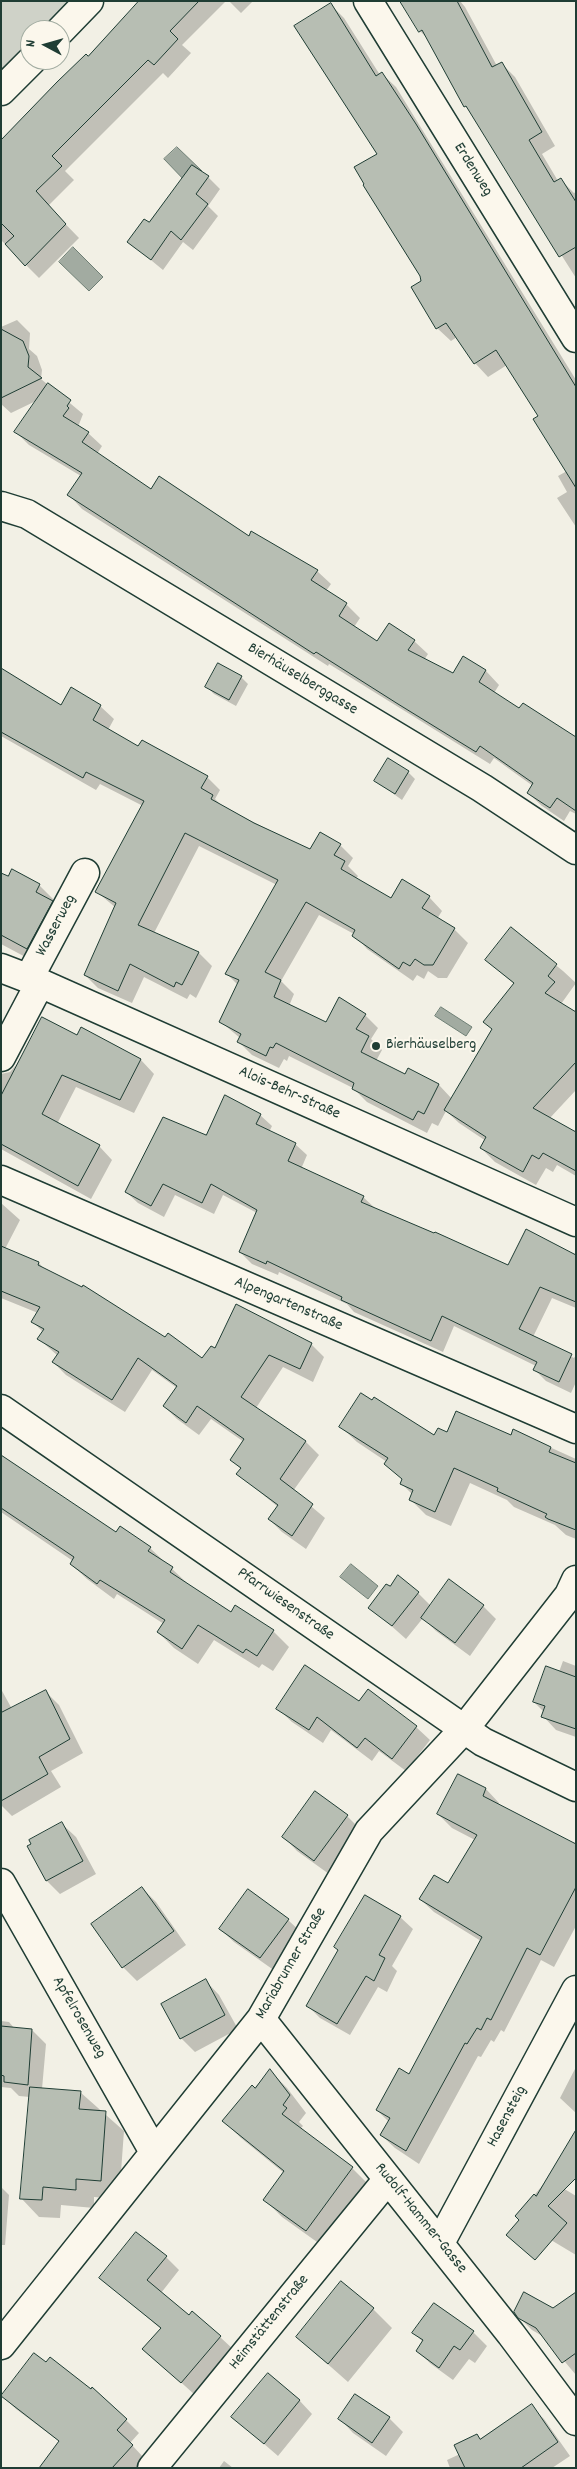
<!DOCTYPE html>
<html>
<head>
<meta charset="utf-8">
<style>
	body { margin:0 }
	#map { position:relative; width:577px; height:2469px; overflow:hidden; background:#f2f0e5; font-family:Dekko,sans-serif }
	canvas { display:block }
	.frame { position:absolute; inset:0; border:2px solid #1f3d34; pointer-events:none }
	.north { position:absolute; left:20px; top:20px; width:50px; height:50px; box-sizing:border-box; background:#fbf7ec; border:1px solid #a3ada2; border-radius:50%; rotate:276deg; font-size:14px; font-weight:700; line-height:20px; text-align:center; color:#1f3d34 }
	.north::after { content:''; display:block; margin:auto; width:18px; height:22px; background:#1f3d34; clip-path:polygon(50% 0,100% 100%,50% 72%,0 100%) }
</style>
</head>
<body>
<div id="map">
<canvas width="577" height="2469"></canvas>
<div class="frame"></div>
<div class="north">N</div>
</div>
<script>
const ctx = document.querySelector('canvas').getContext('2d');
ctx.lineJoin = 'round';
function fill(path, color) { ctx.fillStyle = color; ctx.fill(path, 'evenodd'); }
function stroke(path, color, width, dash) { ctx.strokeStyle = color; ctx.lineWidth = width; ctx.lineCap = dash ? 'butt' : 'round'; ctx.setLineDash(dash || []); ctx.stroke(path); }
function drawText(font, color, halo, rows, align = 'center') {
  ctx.font = font + ' Dekko,sans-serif'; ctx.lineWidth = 4; ctx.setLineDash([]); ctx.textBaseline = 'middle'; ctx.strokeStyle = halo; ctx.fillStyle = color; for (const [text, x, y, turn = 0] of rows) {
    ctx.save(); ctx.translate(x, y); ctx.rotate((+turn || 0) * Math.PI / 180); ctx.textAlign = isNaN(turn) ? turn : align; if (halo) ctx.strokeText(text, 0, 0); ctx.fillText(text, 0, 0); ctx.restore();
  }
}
const green = new Path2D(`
	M1 1H72L44 30H30V44L1 73Z`);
const water = new Path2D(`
	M177 147 202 171 188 184 164 159Z
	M73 247 103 277 89 291 59 262Z
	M441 1007 472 1027 466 1036 435 1016Z
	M351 1564 378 1586 368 1599 340 1577Z`);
const shadow = new Path2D(`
	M141 1H226L182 45 191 53 168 78 163 73 65 171 74 180 48 206 79 238 39 278 1 240V141L88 58Z
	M229 1H253L241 13Z
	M412 1H460L465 7 497 66 501 63 515 77 555 146 542 154 558 181 561 180 574 193 576 192V278L471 113 465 106 429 40 420 31Z
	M331 5 344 18 380 75 382 74 396 87 576 380V527L557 498 567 492 558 476 567 471 540 417 507 365 488 377 475 363 457 337 451 341 437 328 423 281 364 186 379 154Z
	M208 177 220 189 208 206 218 216 193 250 183 242 163 270 129 242Z
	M17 320 30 333 29 349 37 356 42 370 41 379 83 414 78 427 88 433 102 446 97 454 151 491 249 537 252 532 317 571 331 584 326 591 346 604 360 618 354 627 378 643 414 641 428 654 424 660 454 675 464 657 486 671 499 685 494 693 520 710 576 739V814L570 811 564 821 542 806 528 793 533 786 494 758 490 764 329 664 328 666 82 509 69 495 81 476 29 445 16 432 38 400 11 413 1 404V327Z
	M219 665 241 677 248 684 236 706 214 694 207 687Z
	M1 670 61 707 100 706 114 719 108 730 139 748 207 777 220 790 215 799 222 806 310 851 340 845 353 858 348 866 358 876 356 879 392 899 429 897 442 911 437 919 454 929 468 943 447 978H438L428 971 424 979 417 975 413 981 367 949 354 934 319 915 281 981 294 994 289 1006 326 1024 365 1015 378 1028 371 1039 382 1050 376 1061 406 1076 409 1070 439 1085 452 1099 493 1030 514 984 486 960 511 929 563 971 576 983 561 1004 576 1014V1090L549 1119 576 1133V1176L557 1165 553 1172 546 1168 536 1185 495 1162 481 1148 486 1141 459 1123 446 1111 438 1126 432 1123 427 1133 367 1102 353 1088 289 1056 287 1061 284 1059 279 1068 252 1055 239 1042 240 1038 221 1022 238 985 227 974 277 885 199 846 154 933 199 953 212 966 196 998 190 994 187 999 144 977 132 1003 98 988 85 975 116 908 97 892 143 806 100 784 96 790 1 736Z
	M408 772 415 779 402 800 376 781Z
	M1 874 39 885 60 906 48 969 1 944Z
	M43 1019 77 1037 81 1029 141 1060 154 1074 134 1113 76 1087 57 1124 99 1146 112 1160 91 1199 1 1149V1074L10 1072 16 1065Z
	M260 1115 272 1126 269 1132 295 1144 307 1155 301 1169 363 1197 376 1209 508 1267 576 1257V1308L552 1298 533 1337 574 1358 576 1355V1382L571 1393 546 1381 534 1369 536 1366 454 1326 443 1352 354 1312 347 1304 279 1272 278 1275 252 1264 240 1252 257 1213 223 1195 214 1214 175 1195 164 1217 138 1203 126 1192 206 1137Z
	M1 1203 20 1220 5 1249 39 1263 46 1271 203 1360 215 1350 311 1344 324 1357 313 1382 283 1367 256 1408 306 1442 319 1455 293 1491 325 1518 306 1549 282 1532 269 1519 278 1507 238 1474 241 1469 232 1460 244 1442 211 1419 199 1435 177 1419 164 1406 177 1388 152 1370 125 1412 66 1375 53 1362 58 1356 39 1339 43 1332 33 1322 38 1313 1 1298Z
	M341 1427 435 1437 447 1433 511 1436 514 1431 576 1459V1539L566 1535 555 1525 514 1507 507 1500 470 1483 451 1526 426 1515 410 1499 412 1494 401 1483 403 1480 386 1464 387 1462 357 1442Z
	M1 1457 116 1534 150 1548 188 1584 231 1614 273 1631 289 1647 273 1671 262 1664 259 1668 214 1640 198 1664 174 1648 158 1632 164 1624 117 1594 114 1599 87 1579 71 1564 73 1561 1 1512Z
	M418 1593 431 1606H483L496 1619 470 1656 436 1631 423 1618 406 1639 370 1607Z
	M563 1661 576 1666V1737L556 1730 543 1716 544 1712 534 1702 559 1672Z
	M1 1689 12 1709 46 1692 59 1705 83 1753 51 1771 61 1787 12 1816 1 1805Z
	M359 1702 416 1727 430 1740 406 1771 379 1751 372 1761 331 1730 323 1743 292 1722 278 1709Z
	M459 1775 486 1789 499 1803 498 1805 576 1845V1926L554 1967 541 1960 504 2032 501 2030 494 2042 491 2040 481 2057 478 2056 419 2164 395 2148 381 2135 389 2122 377 2110 410 2076 481 1941 434 1912 420 1899 448 1885 475 1840 452 1828 438 1814Z
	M347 1816 361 1830 329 1874 297 1851 284 1837Z
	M62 1824 76 1837 96 1874 60 1894 47 1881Z
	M142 1888 156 1902 186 1945 137 1981 123 1967Z
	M400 1917 413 1929 392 1966 397 1971 387 1992 378 1987 350 2035 320 2018 308 2006Z
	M288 1920 302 1933 275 1971 234 1942 220 1929Z
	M206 1981 219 1995 238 2029 195 2052 181 2038Z
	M1 2021 9 2022 15 2029 32 2030 46 2044 42 2089 80 2092 124 2131 119 2199 94 2197V2208L61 2205 60 2218 39 2217 21 2198 30 2097 19 2096 11 2088 1 2087Z
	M576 2067V2113L560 2098Z
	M270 2071 287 2088 306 2113 299 2122 303 2126 300 2129 352 2168 369 2185 324 2247 282 2217 265 2200 284 2173 241 2138 224 2121Z
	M548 2179 576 2196V2255L531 2228 517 2215Z
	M1 2187 9 2195 5 2245H1Z
	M166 2257 179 2270 161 2293 189 2317 220 2337 234 2350 195 2395 144 2349 161 2329 101 2278Z
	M576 2301V2375L544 2337 532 2330 519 2317 553 2310Z
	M373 2309 392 2328 348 2382 297 2337Z
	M473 2332 487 2346 475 2363 469 2359 453 2380 431 2364 417 2351 423 2342 414 2333Z
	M3 2396 126 2420 139 2433 130 2443 145 2459 137 2468H40L60 2442 16 2409Z
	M299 2400 312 2414 278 2456 233 2417Z
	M531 2406 544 2419 570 2456 552 2468H450L447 2460 460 2454 477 2435 481 2440Z
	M389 2418 403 2432 386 2456 353 2433 340 2419Z
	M224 2461 233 2468H219Z`);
const building = new Path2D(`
	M139 1H199L170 31 178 39 154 65 148 60 52 156 62 166 36 191 66 224 25 266 5 244 14 236 1 223V140L57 82 86 54 88 56Z
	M400 1H457L492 67 502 62 542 132 529 140 554 182 561 178 576 202V247L559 257 466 106 464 107 422 30 419 32Z
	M331 3 376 76 382 72 416 124 576 387V488L533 419 538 416 496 350 474 364 446 323 436 329 411 287 421 281 420 276 363 185 364 184 354 167 377 154 294 26Z
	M192 165 209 176 196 194 208 204 181 240 171 231 151 260 127 242 144 219 149 222Z
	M1 329 23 341 29 356 28 367 42 378 1 398Z
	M48 383 71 400 67 406 69 408 63 416 89 432 82 442 151 489 159 476 249 536 251 531 318 570 311 580 347 603 339 616 377 641 389 623 415 640 408 650 453 673 463 656 486 670 479 682 519 708 523 703 576 737V811L557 798 550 808 527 793 533 783 480 746 476 752 398 704 316 652 314 654 67 495 82 473 14 432Z
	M218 663 242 676 229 700 205 687Z
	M1 668 61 705 71 687 101 705 93 720 138 746 142 740 208 776 201 788 213 795 211 799 254 823 310 849 320 832 341 844 334 855 345 861 341 869 391 898 402 879 430 896 422 908 455 928 433 965H424L415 959 410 966 403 962 399 969 352 936 355 930 306 902 265 972 281 980 274 997 326 1022 339 997 366 1014 356 1029 369 1036 361 1052 405 1074 408 1068 439 1084 424 1114 418 1111 413 1120 352 1089 354 1083 276 1043 273 1048 270 1047 266 1056 237 1042 241 1034 219 1022 239 980 225 974 278 880 185 833 138 925 199 952 182 985 176 982 174 987 130 964 118 991 84 975 116 903 95 892 144 801 86 772 83 778 1 732Z
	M388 758 409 771 395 794 374 781Z
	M12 869 40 884 36 892 53 901 27 949 1 935V873L8 876Z
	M511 927 557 964 548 976 555 982 545 993 576 1012V1062L533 1108 576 1132V1171L543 1153 539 1159 532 1155 523 1172 480 1148 486 1137 444 1110 492 1029 483 1022 514 983 485 960Z
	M42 1017 77 1035 81 1027 141 1059 120 1100 62 1075 42 1114 100 1145 78 1186 1 1144V1096Z
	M225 1095 261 1114 256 1124 296 1143 288 1161 364 1196 361 1202 434 1233 435 1232 508 1265 526 1229 576 1255V1302L540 1287 519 1329 572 1354 559 1382 533 1370 537 1362 442 1316 431 1341 341 1300 342 1297 267 1261 266 1264 239 1252 257 1210 211 1184 202 1203 163 1184 151 1206 125 1192 163 1117 206 1135Z
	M1 1246 39 1262 38 1265 82 1287 83 1285 165 1337 168 1333 202 1358 211 1346 215 1348 236 1304 312 1343 300 1369 269 1355 241 1397 306 1441 280 1479 313 1504 292 1536 268 1519 278 1505 236 1474 241 1468 230 1460 244 1439 197 1406 186 1423 163 1406 177 1386 138 1358 112 1400 52 1362 59 1352 37 1339 44 1329 31 1322 40 1307 1 1291Z
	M361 1393 372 1400 374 1397 434 1435 438 1428 447 1432 456 1411 511 1435 513 1429 551 1447 549 1452 576 1463V1530L548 1519 545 1517 547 1514 497 1491 498 1488 454 1468 435 1512 409 1500 413 1490 400 1484 402 1479 384 1464 388 1458 339 1427Z
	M1 1455 116 1532 120 1526 151 1547 148 1551 173 1567 170 1572 231 1612 235 1605 274 1630 257 1656 246 1649 243 1653 198 1625 182 1649 157 1632 165 1620 100 1580 97 1584 70 1564 74 1557 1 1508Z
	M398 1575 419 1592 392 1626 368 1608 386 1584 390 1586Z
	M449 1579 484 1605 455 1643 421 1618Z
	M305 1665 359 1701 368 1689 417 1726 392 1759 365 1738 357 1748 317 1717 309 1730 276 1709Z
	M546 1666 576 1677V1729L541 1717 545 1706 533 1702Z
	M46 1690 70 1739 39 1757 48 1774 1 1801V1713Z
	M458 1774 486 1788 483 1796 576 1844V1887L540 1955 527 1948 491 2020 487 2018 481 2030 477 2028 467 2044 465 2043 406 2151 380 2135 390 2118 376 2110 399 2068 409 2074 482 1937 419 1899 434 1875 448 1883 477 1835 437 1814Z
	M315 1791 348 1815 314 1861 282 1837Z
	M62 1822 83 1861 46 1881 27 1846 31 1844 29 1840Z
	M142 1887 174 1931 122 1968 91 1924Z
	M248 1889 289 1919 260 1958 219 1929Z
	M365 1895 401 1916 379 1955 385 1958 374 1981 366 1976 337 2024 306 2006 338 1950 334 1947Z
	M206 1979 225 2015 180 2039 161 2004Z
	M1 2026 32 2029 28 2085 4 2082V2076L1 2075Z
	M270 2069 290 2095 283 2105 287 2108 282 2114 353 2167 306 2231 263 2200 284 2171 222 2121 252 2085 255 2088Z
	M30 2087 81 2091 79 2109 106 2111 101 2181 76 2179V2190L43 2187 42 2200 20 2199Z
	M576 2130V2178L548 2206 567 2223 535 2260 506 2235 519 2220 515 2216 534 2194 536 2196Z
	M136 2232 167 2256 147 2280 189 2315 192 2311 221 2336 181 2383 142 2349 161 2328 99 2278Z
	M341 2281 374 2308 328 2364 296 2337Z
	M524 2292 553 2308 576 2292V2353L562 2363 536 2328 518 2318 514 2312Z
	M434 2303 474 2331 460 2350 454 2346 439 2368 416 2351 423 2340 412 2333Z
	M34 2353 46 2362 50 2357 91 2389 92 2387 127 2419 117 2430 133 2445 112 2468H39L59 2441 1 2396Z
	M268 2373 300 2400 264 2444 231 2417Z
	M355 2394 390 2417 372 2443 338 2419Z
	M532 2404 558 2442 521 2468H465L454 2445 477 2434 480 2439Z`);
const minor = new Path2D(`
	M368 1 576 338
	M60 31 89 1
	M1 91 32 60
	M1 506 27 514 482 788 576 850
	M1 968 40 983 576 1222
	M29 978 85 873
	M1 1057 40 983
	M1 1180 576 1429
	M1 1409 483 1742 576 1787
	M1 1883 154 2152
	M261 2019 511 2334 576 2421
	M440 2243 576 1990
	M1 2345 261 2019 369 1831 465 1728 569 1595 576 1580
	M152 2468 388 2179`);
const markers = [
	[376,1046,5,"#1f3d34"]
];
const streetNames = [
	["Erdenweg",472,170,58],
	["Bierhäuselberggasse",302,680,31],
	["Wasserweg",57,926,-62],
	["Alois-Behr-Straße",289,1094,24],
	["Alpengartenstraße",288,1305,23],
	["Pfarrwiesenstraße",285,1605,35],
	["Mariabrunner Straße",292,1964,-60],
	["Apfelrosenweg",78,2018,60],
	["Hasensteig",508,2117,-62],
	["Rudolf-Hammer-Gasse",420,2219,51],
	["Heimstättenstraße",270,2323,-51]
];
const poiNames = [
	["Bierhäuselberg",386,1046]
];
fill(green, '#cfd2c8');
fill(water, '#a2aba1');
stroke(water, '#6e7f75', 1);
fill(shadow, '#0003');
fill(building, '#b7beb3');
stroke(building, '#1f3d34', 1);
stroke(minor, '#1f3d34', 31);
stroke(minor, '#fbf7ec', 28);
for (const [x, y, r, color] of markers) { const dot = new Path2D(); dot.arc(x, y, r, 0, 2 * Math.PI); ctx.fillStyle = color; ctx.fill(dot); stroke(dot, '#fbf7ec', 2); }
drawText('16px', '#1f3d34', '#fbf7ec', streetNames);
drawText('16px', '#1f3d34', '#fbf7ec', poiNames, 'left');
</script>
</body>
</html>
